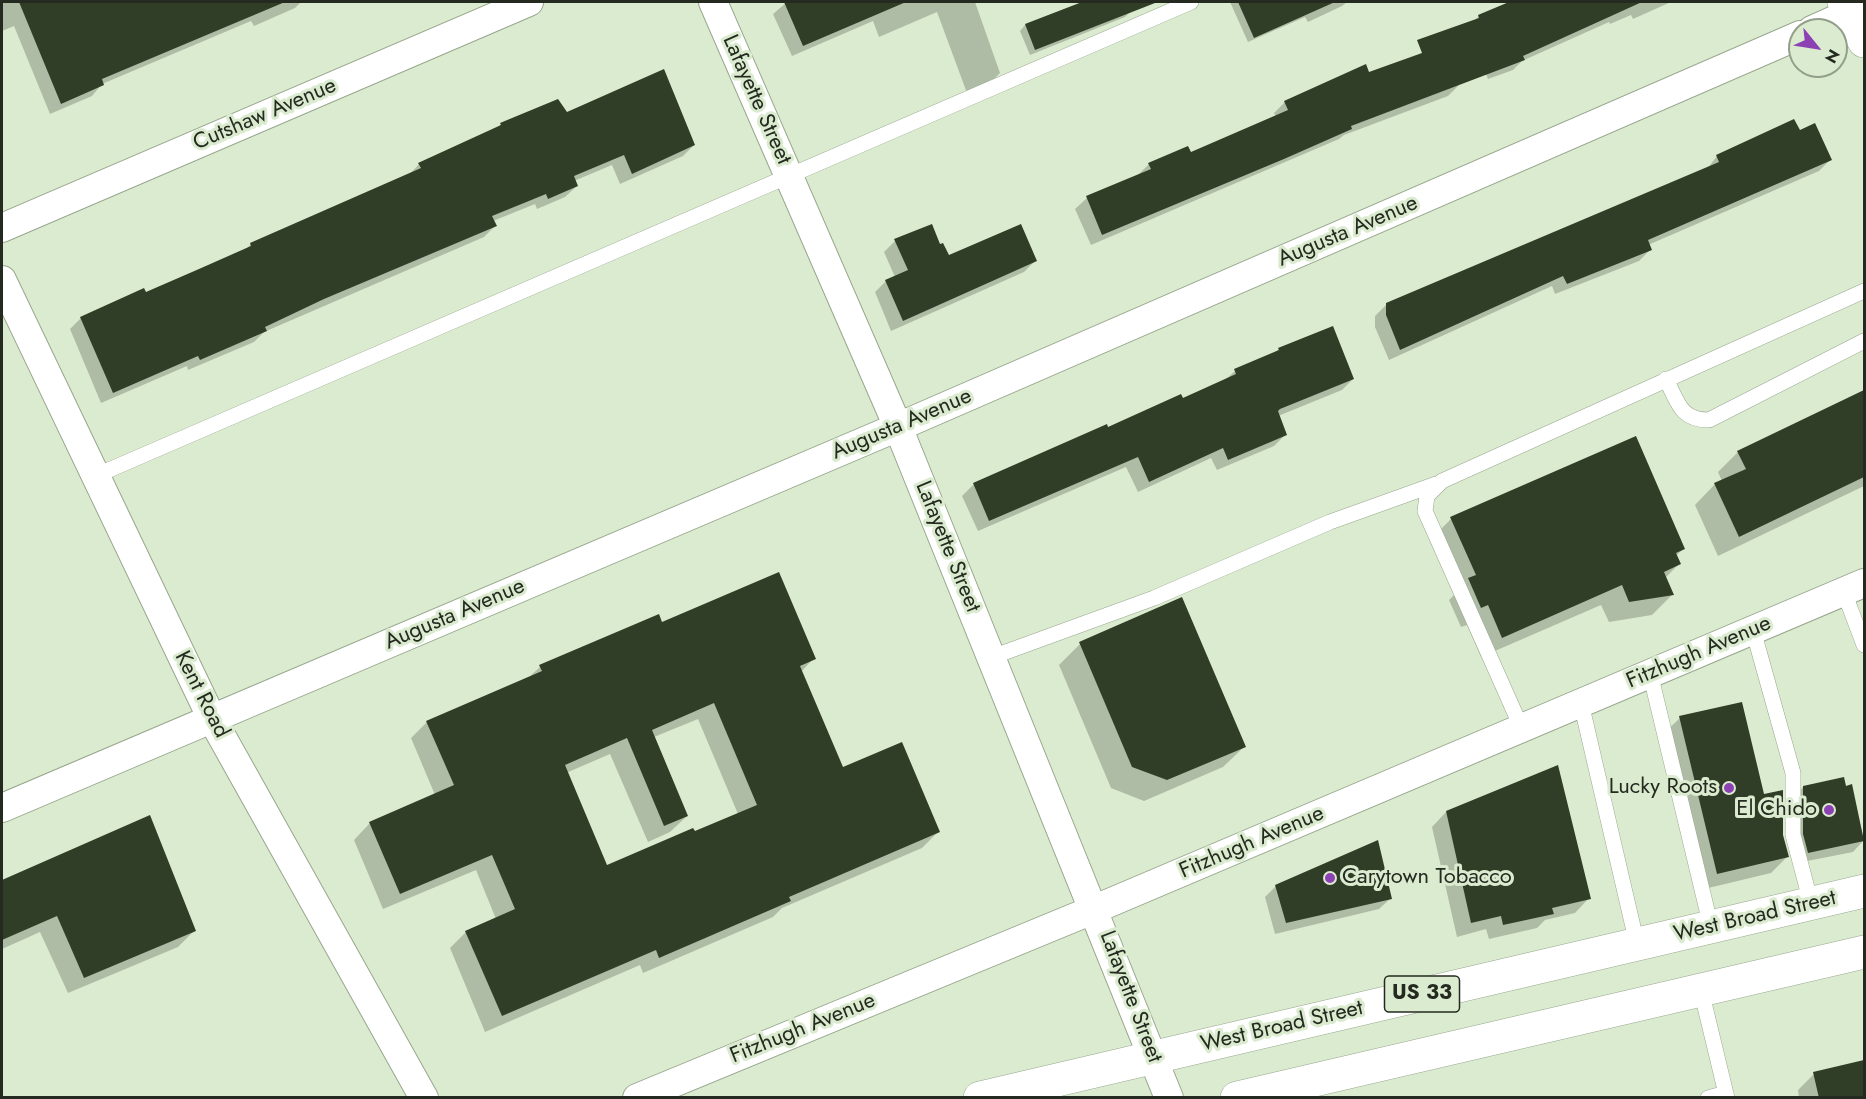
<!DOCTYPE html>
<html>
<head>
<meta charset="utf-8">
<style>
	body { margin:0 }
	#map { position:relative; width:1866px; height:1099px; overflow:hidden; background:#dbebcf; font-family:Jost,sans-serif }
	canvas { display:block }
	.frame { position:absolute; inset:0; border:3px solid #242a20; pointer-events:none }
	.north { position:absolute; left:1788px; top:18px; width:60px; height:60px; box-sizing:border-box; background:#dbebcf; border:2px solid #929e89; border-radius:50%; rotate:120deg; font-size:16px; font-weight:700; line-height:24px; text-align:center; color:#242a20 }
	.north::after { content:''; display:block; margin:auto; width:21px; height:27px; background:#8d42b4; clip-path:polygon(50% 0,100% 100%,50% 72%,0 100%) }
</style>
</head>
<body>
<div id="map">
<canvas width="1866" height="1099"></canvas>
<div class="frame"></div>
<div class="north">N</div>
</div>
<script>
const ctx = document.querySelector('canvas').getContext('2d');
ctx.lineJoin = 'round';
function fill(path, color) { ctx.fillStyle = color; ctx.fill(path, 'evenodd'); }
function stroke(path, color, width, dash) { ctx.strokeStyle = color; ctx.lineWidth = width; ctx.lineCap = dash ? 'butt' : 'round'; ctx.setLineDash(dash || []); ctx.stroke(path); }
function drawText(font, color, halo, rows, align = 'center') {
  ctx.font = font + ' Jost,sans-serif'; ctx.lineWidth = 6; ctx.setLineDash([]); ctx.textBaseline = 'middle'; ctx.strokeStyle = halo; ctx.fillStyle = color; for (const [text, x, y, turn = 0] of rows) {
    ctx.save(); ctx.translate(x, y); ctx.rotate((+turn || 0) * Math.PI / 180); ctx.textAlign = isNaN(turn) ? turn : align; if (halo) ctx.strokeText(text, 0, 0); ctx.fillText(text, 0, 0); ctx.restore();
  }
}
const shadow = new Path2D(`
	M2 2H67L81 34 127 9 134 2H301L295 8 254 26 251 21 102 84 92 96 50 114 14 26 2 31Z
	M787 2H975L1000 73 989 84 967 93 937 12 879 37 873 21 792 56 773 14Z
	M1087 2H1126L1130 12 1125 17 1030 55 1020 31 1025 25Z
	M1230 2H1347L1342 6 1308 22 1305 17 1248 42Z
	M1513 2H1671L1633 19 1631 15 1610 24 1609 22 1522 61 1513 70 1488 79 1468 27 1479 16Z
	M1440 48 1459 85 1448 96 1344 135 1339 139 1091 245 1075 209 1087 198 1137 176 1149 164 1190 154 1276 117 1274 113 1285 102Z
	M566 114 694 145 683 156 620 184 612 165 574 181 577 186 565 197 537 209 535 204 493 221 495 226 484 237 264 332 254 342 188 370 187 366 101 403 70 329 81 318 145 294 244 251 250 245 408 176 419 164 496 129 501 124Z
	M1799 132 1830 160 1819 171 1648 245 1650 250 1639 261 1555 294 1552 286 1389 360 1375 327V316L1387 304 1707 169 1717 156Z
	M895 241 939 245 948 257 1035 261 1024 272 891 331 875 292 886 281 895 277 884 252Z
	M1279 349 1353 379 1342 390 1278 416 1285 435 1274 446 1217 470 1211 458 1138 492 1126 467 978 531 962 496 974 484 1224 381 1235 371 1273 354Z
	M1864 391V486L1718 556 1695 505 1715 484 1722 481 1718 472 1738 452Z
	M1451 519 1683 549 1676 556 1679 564 1665 578 1672 595 1652 615 1609 622 1601 605 1481 657 1467 625 1461 627 1449 600 1455 594 1431 539Z
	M658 616 661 624 814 658 801 672 843 769 939 831 922 848 782 908 773 917 643 973 640 965 485 1032 450 948 466 932 496 919 476 870 383 909 354 840 370 823 435 795 411 738 427 722 527 679 540 667ZM698 719 738 814 606 867 566 773 610 754 648 842 670 832 687 816 654 737Z
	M1080 644 1245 746 1223 767 1144 801 1111 788 1059 665Z
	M1680 718 1763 796 1782 835 1787 857 1771 873 1700 890 1663 734Z
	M1851 786 1864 840 1853 852 1797 863 1792 799 1803 787Z
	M1446 812 1589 898 1575 913 1545 920 1537 928 1489 939 1486 929 1457 937 1432 827Z
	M149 817 195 930 178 947 68 993 40 932 2 949V881Z
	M1276 886 1391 898 1379 909 1275 934 1265 897Z
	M1864 1062V1098H1799L1798 1090 1814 1074Z`);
const building = new Path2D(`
	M19 2H285L102 79 104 85 61 104Z
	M784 2H906L803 46Z
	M1082 2H1155V3L1035 50 1025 24Z
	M1238 2H1335L1254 38Z
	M1509 2H1642L1523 56 1525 60 1351 126 1352 129 1284 159 1102 235 1086 196 1151 169 1148 163 1188 146 1191 152 1288 110 1284 101 1366 64 1369 72 1422 53 1417 40 1479 18 1478 15Z
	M664 69 695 145 632 174 624 155 574 176 578 186 548 199 546 194 492 216 497 226 324 299 265 327 267 331 200 360 198 356 113 393 80 317 144 288 146 292 199 269 251 246 250 243 421 168 418 163 501 125 500 123 558 99 567 112Z
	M1794 119 1800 130 1815 123 1832 160 1648 240 1652 250 1567 284 1563 276 1400 350 1386 315V303L1719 162 1716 155Z
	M932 224 940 244 943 243 949 255 1021 224 1037 261 903 321 885 280 908 270 894 239Z
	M1333 326 1354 379 1280 409 1278 411 1287 435 1228 460 1223 448 1149 482 1138 457 989 521 973 483 1107 424 1108 427 1181 394 1183 398 1236 374 1234 369 1279 350 1278 348Z
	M1864 390V477L1739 537 1714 483 1746 469 1737 451Z
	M1636 436 1685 549 1676 553 1681 564 1664 572 1674 595 1629 602 1622 585 1502 638 1488 605 1481 608 1468 578 1476 575 1450 517Z
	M779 572 816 659 800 666 843 767 902 742 940 832 789 897 791 901 659 958 656 950 502 1016 465 931 515 909 492 855 400 894 369 822 454 785 426 721 542 671 539 665 659 614 662 622ZM714 703 757 805 695 831 693 828 607 865 565 765 627 738 664 826 688 816 652 730Z
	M1182 597 1246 747 1167 780 1132 767 1079 642Z
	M1742 702 1764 794 1783 790V835L1789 857 1717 874 1679 716Z
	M1558 765 1591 899 1552 908 1554 914 1503 925 1501 916 1471 923 1446 811Z
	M1844 777 1846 786 1852 784 1864 841 1808 853 1803 834V786Z
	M150 815 196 931 84 978 57 916 2 940V880Z
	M1378 840 1392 899 1286 923 1275 885Z
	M1864 1060V1098H1819L1813 1072Z`);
const service = new Path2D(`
	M1666 379C1678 402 1680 420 1709 420L1864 341
	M95 476 1191 2
	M1844 592 1864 645
	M1753 630 1793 773V835L1811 903
	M992 657 1154 598 1330 522 1436 484
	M1650 673 1711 927
	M1581 703 1637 944
	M1522 729 1425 511 1427 496 1442 481 1864 291
	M1701 990 1727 1098
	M1708 1098 1726 1093`);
const minor = new Path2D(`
	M713 2 898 427 1169 1098
	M1812 30 1850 13
	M2 228 529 2
	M2 280 212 719 424 1098
	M2 808 898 427 1800 35
	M637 1098 1095 909 1864 583`);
const primary = new Path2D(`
	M1844 2 1864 41
	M980 1098 1864 891
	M1237 1098 1864 952`);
const markers = [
	[1729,788,6,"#8d42b4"],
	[1829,810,6,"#8d42b4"],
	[1330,878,6,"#8d42b4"]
];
const shields = [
	[1422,994,75]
];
const shieldNames = [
	["US 33",1422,994]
];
const streetNames = [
	["Lafayette Street",756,100,66],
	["Cutshaw Avenue",265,115,-23],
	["Augusta Avenue",1348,232,-23],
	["Augusta Avenue",902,425,-23],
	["Lafayette Street",947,547,68],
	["Augusta Avenue",455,615,-23],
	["Fitzhugh Avenue",1699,653,-23],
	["Kent Road",201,695,63],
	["Fitzhugh Avenue",1252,843,-23],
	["West Broad Street",1755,917,-13],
	["Lafayette Street",1130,997,69],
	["West Broad Street",1282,1027,-13],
	["Fitzhugh Avenue",803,1029,-22]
];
const poiNames = [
	["Lucky Roots",1717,788],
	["El Chido",1817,810],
	["Carytown Tobacco",1342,878,"left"]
];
fill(shadow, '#0003');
fill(building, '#303d27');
stroke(service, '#98a78e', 16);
stroke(minor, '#98a78e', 30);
stroke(primary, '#98a78e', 34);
stroke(service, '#fff', 15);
stroke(minor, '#fff', 28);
stroke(primary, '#fff', 33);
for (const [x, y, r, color] of markers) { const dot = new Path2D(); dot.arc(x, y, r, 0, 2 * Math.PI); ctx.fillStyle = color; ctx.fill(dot); stroke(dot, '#dbebcf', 2); }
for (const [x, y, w] of shields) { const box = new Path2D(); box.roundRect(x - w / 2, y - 18, w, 36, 4.5); ctx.fillStyle = '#dbebcf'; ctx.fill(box); stroke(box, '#242a20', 1.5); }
drawText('bold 21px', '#242a20', null, shieldNames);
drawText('22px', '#242a20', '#dbebcf', streetNames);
drawText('22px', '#242a20', '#dbebcf', poiNames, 'right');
</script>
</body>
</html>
